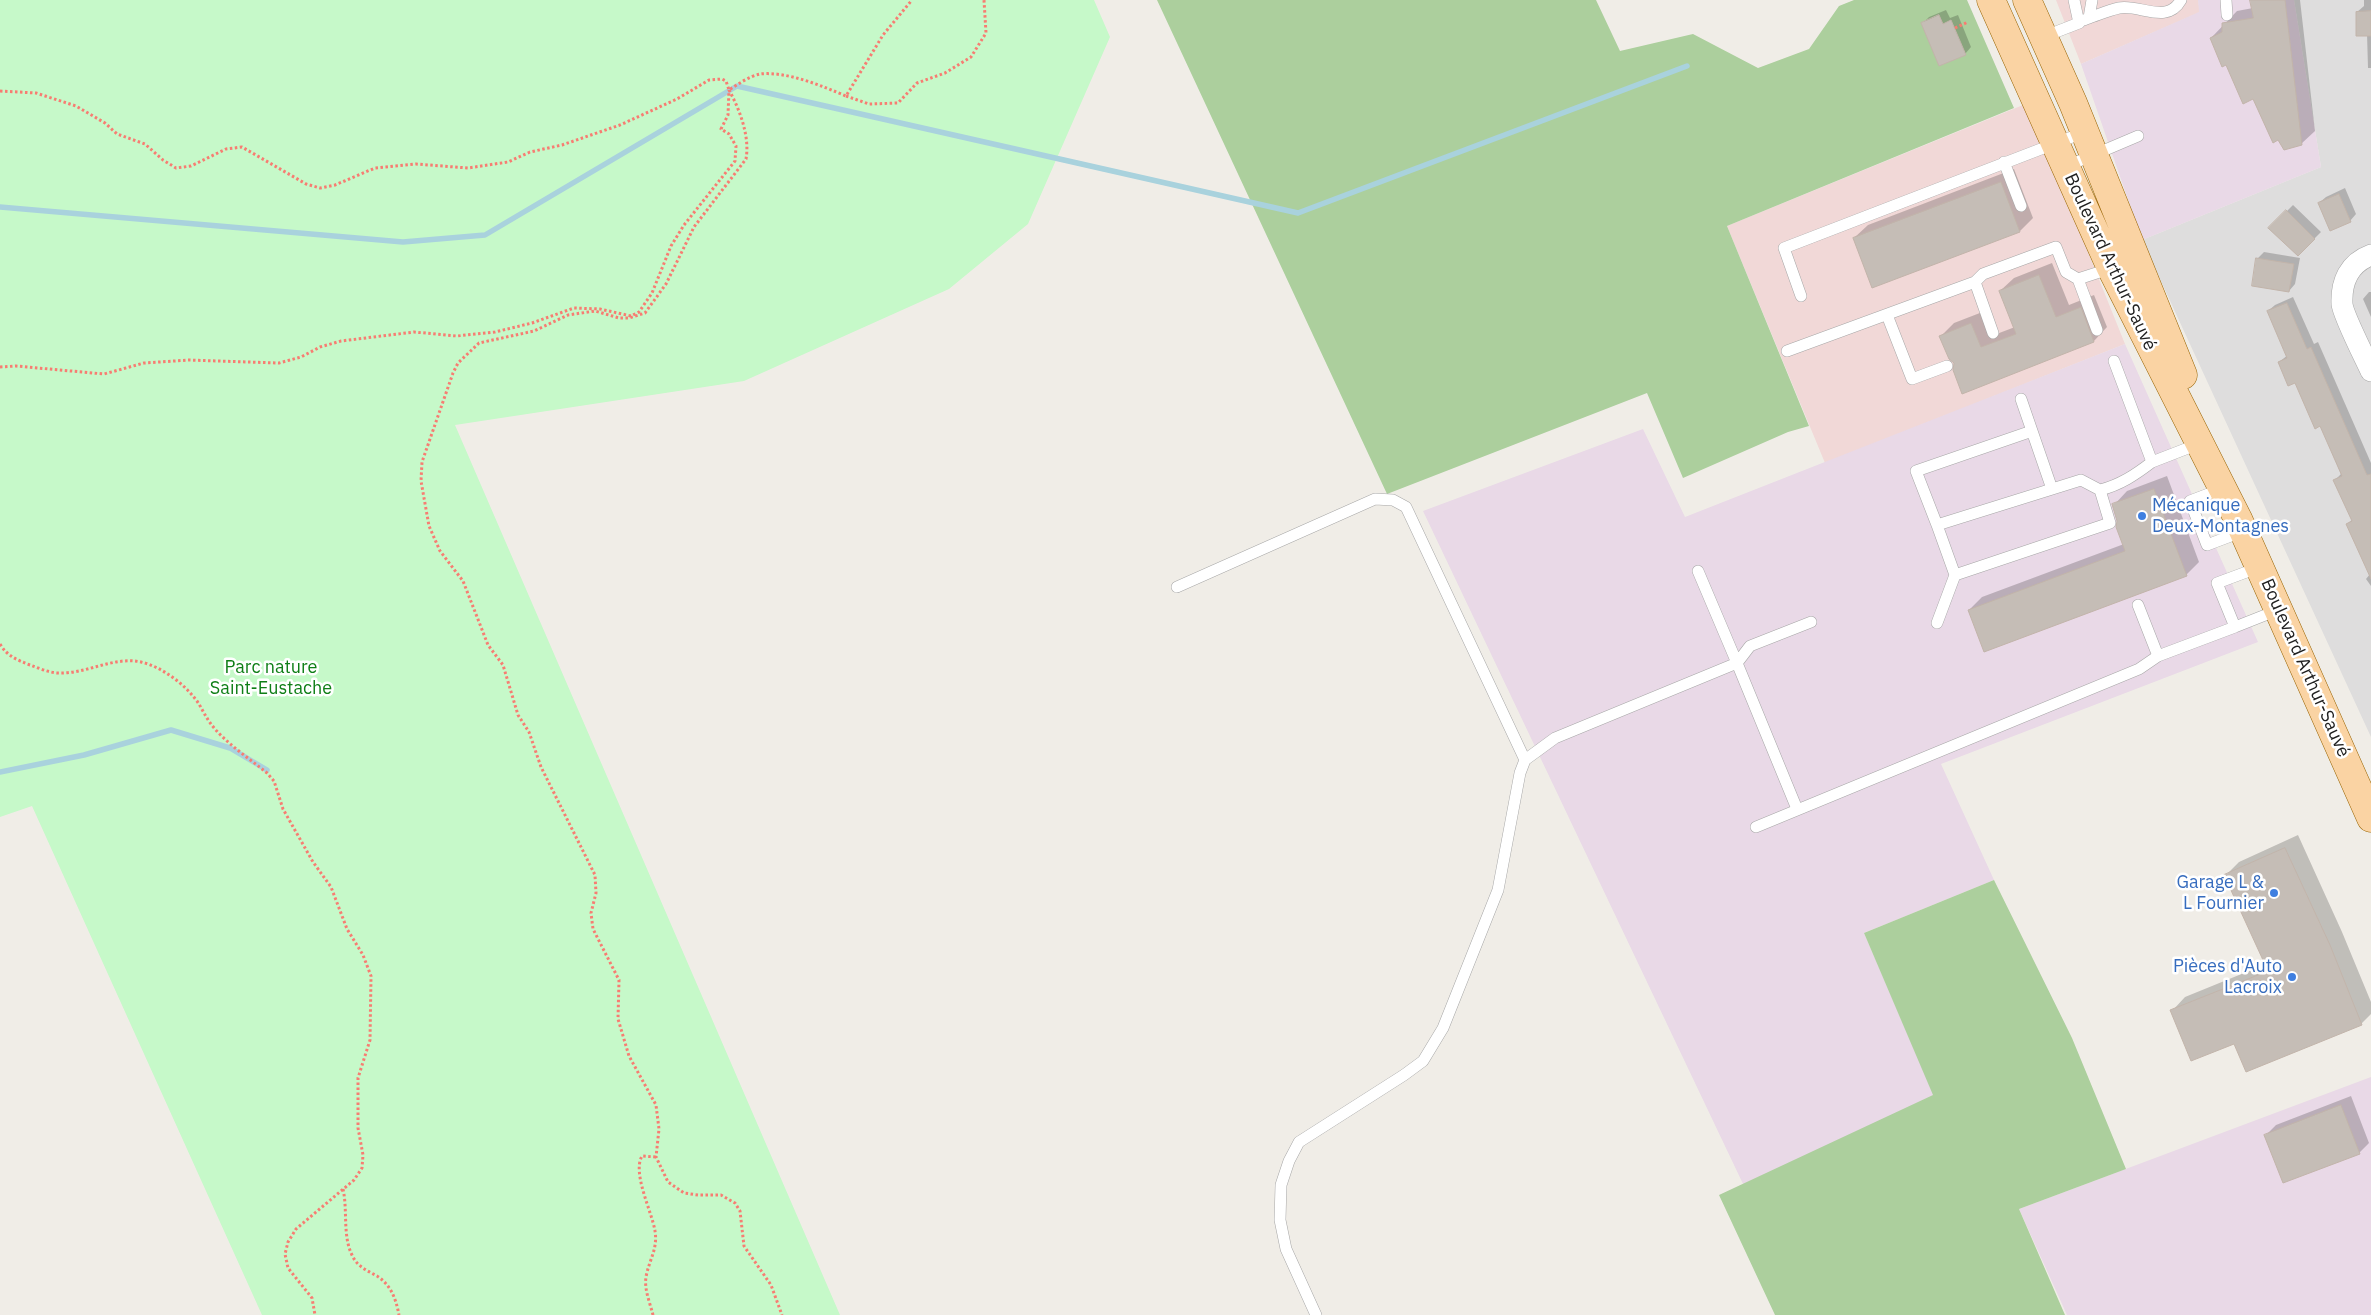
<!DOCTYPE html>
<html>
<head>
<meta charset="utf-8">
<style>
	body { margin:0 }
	canvas { display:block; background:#f0ede7 }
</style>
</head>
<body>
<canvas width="2371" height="1315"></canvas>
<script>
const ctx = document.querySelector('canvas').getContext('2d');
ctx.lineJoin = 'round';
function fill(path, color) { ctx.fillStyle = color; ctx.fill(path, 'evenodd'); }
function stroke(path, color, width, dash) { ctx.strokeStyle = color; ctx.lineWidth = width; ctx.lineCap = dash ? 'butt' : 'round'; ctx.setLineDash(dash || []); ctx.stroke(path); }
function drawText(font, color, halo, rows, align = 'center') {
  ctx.font = font + ' "IBM Plex Sans",sans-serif'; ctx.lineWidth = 5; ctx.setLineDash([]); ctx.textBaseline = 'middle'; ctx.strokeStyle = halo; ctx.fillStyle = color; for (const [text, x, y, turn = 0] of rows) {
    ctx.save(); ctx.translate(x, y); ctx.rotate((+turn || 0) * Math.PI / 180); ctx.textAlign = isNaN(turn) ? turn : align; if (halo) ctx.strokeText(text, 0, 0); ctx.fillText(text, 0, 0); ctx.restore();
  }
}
const residential = new Path2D(`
	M2294 0H2371V737L2142 240 2321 167Z`);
const commercial = new Path2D(`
	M2056 0H2198L2200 12 2081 64Z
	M2028 103 2125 344 1825 463 1727 226Z`);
const industrial = new Path2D(`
	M2198 0H2294L2321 167 2142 240 2081 64 2199 12Z
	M2125 344 2258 642 1941 764 1994 880 1864 933 1934 1095 1744 1186 1423 511 1643 429 1685 517Z
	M2371 1077V1315H2067L2019 1209Z`);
const forest = new Path2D(`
	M1157 0H1596L1620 51 1693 34 1758 68 1809 49 1839 6 1854 0H1967L2014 108 1727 226 1809 426 1788 432 1683 478 1647 393 1387 494Z
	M1994 880 2072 1038 2126 1169 2019 1209 2065 1315H1775L1719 1195 1933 1095 1864 933Z`);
const park = new Path2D(`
	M0 0H1094L1110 37 1028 224 949 289 744 381 455 425 840 1315H262L32 806 0 817Z`);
const shadow = new Path2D(`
	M2252 0H2300L2315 131 2301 144 2226 64 2211 38 2237 11 2253 8Z
	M2364 0H2371V68H2368L2367 34 2357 12 2364 6Z
	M1946 10 1950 18 1958 15 1971 47 1965 54 1923 23 1929 17Z
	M2014 169 2033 218 2020 231 1854 238 1868 225Z
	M2345 188 2356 214 2350 221 2319 203 2326 197Z
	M2293 205 2321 232 2298 255 2270 228Z
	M2264 252 2300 258 2295 284 2289 291 2257 259Z
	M2052 263 2069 305 2094 295 2107 327 2094 341 1963 392 1955 362 1941 336 1954 323 1985 311 1994 335 2015 327 2000 291 2014 278Z
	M2369 292H2371V317L2363 299Z
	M2293 297 2314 344 2318 342 2371 463V586L2366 579 2370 574 2347 524 2353 519 2335 480 2341 474 2321 424 2295 381 2279 362 2288 355 2268 311 2275 305Z
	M2167 476 2199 562 2186 575 1969 610 1982 597 2124 544 2114 505 2127 491Z
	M2298 835 2342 932 2371 1002V1014L2361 1024 2234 1042 2172 1011 2185 997 2266 964 2226 875 2239 862Z
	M2351 1096 2369 1143 2359 1153 2266 1135 2276 1125Z`);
const stream = new Path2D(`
	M0 207 403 242 485 235 737 86 1298 213 1687 66
	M0 772 84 755 171 730 230 748 267 770`);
const building = new Path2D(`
	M2250 0H2285L2302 145 2284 150 2278 140 2273 143 2253 99 2243 104 2226 65 2222 67 2210 38 2222 32V23L2253 18Z
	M2371 11V36H2356V12Z
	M1939 15 1943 24 1951 20 1966 55 1939 66 1921 23Z
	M2001 182 2020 232 1872 288 1853 238Z
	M2339 194 2351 222 2330 231 2318 203Z
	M2286 210 2315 239 2298 256 2268 228Z
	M2256 258 2294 264 2289 292 2252 286Z
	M2039 275 2056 317 2081 307 2094 342 1962 394 1953 370 1954 363 1949 359 1939 336 1971 323 1981 347 2016 334 1999 291Z
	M2287 303 2307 349 2311 347 2367 475 2371 474V579L2346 524 2352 521 2333 480 2342 476 2320 426 2315 429 2295 383 2288 386 2278 362 2287 358 2267 311Z
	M2154 489 2187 576 1984 652 1968 610 2125 551 2116 527 2117 521 2112 504Z
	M2285 848 2330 945 2362 1025 2246 1072 2234 1044 2191 1061 2170 1010 2268 971 2224 875Z
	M2341 1105 2360 1154 2283 1183 2264 1135Z`);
const path = new Path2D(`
	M1955 28 1968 22
	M729 90C740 110 750 137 746 159L694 227 666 284 645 313 629 318H619L595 311 568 315 534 331 479 343 458 363 453 373 422 462 421 481 429 526 440 551 463 581 488 645 503 665 518 715 529 732 541 767 595 875 596 893 591 913 593 929 619 980 618 1019 629 1056 656 1105 659 1129 656 1157 668 1182 684 1193 698 1195H721L735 1203 740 1211 744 1246 771 1285 782 1315
	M0 91 36 93 76 106 105 123 117 134 145 144 163 160 176 168 191 166 226 149 242 147 306 184 320 188 335 185 375 168 416 164 468 168 508 162 530 152 562 145 620 125 677 99 709 80 722 79 726 81 729 90C738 84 750 76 760 74 787 71 822 86 846 96L883 35 912 0
	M846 96 869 104 898 103 917 83 945 73 971 57 986 33 984 0
	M0 367 16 366 104 374 144 363 189 360 279 363 301 357 320 347 341 341 414 332 457 336 495 332 532 323 574 308 600 309 631 316 639 312 652 293 671 246 684 225 735 161 736 146 729 134 721 129 728 115 729 90
	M0 644C7 656 17 660 30 665 39 668 49 673 59 673 86 674 114 656 141 662 163 667 187 686 199 704 204 713 208 721 215 729 230 746 250 759 267 773L274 781 283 809 296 832 313 862 331 887 347 929 363 955 371 976 370 1040 358 1078V1128L363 1155 362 1168 354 1180 296 1229 288 1242 285 1254 288 1268 312 1298 315 1315
	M343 1189C348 1211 342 1237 353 1257 358 1267 368 1271 377 1276 391 1285 396 1299 399 1315
	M653 1315C650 1303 644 1289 646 1277 649 1260 658 1249 655 1231 652 1212 632 1173 642 1156L656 1157`);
const service = new Path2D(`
	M2226 0 2227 15
	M2089 18C2098 15 2109 10 2119 8 2140 4 2167 25 2181 0
	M2084 20 2089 18 2092 0
	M2043 37 2079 23 2074 0
	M2004 162 2021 206
	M2065 167 2138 136
	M2078 279 2097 330
	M1975 282 1993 333
	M1801 296 1784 248 2085 132
	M1887 315 1912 379 1947 366
	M1787 351 1975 282 1983 274 2056 247 2066 272 2078 279 2112 268
	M2114 361 2152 462 2201 443
	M2021 399 2052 489
	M2224 488 2190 501 2207 545 2244 531
	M2100 490 2110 523 1955 575 1937 525 2081 480 2100 490C2120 485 2135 475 2152 462
	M1937 525 1916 471 2032 431
	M2260 567 2217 583 2235 627 2278 610
	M1698 571 1737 663 1750 646 1811 622
	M1177 587 1375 499 1393 500 1406 507 1525 760
	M2138 605 2158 656 2235 627
	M1937 623 1955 575
	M1756 827 2139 669 2158 656
	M1316 1315 1286 1249 1280 1220 1281 1185 1289 1161 1299 1142 1404 1075 1423 1061 1443 1028 1498 890 1520 773 1525 760 1555 738 1737 663 1797 809`);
const minor = new Path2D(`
	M2371 255C2349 263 2341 282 2342 304 2343 315 2365 358 2371 371`);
const primary = new Path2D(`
	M1991 0 2111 268 2238 519 2371 818
	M2027 0 2073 103 2183 375`);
const markers = [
	[2142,516,5,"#3f7fe0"],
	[2274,893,5,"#3f7fe0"],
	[2292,977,5,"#3f7fe0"]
];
const streetNames = [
	["Boulevard Arthur-Sauvé",2110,262,65],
	["Boulevard Arthur-Sauvé",2305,668,66]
];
const shopNames = [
	["Mécanique",2152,506,"left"],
	["Deux-Montagnes",2152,527,"left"],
	["Garage L &",2264,883],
	["L Fournier",2264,904],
	["Pièces d'Auto",2282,967],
	["Lacroix",2282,988]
];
const parkNames = [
	["Parc nature",271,668],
	["Saint-Eustache",271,689]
];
fill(residential, '#dedddd');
fill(commercial, '#f1d8d7');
fill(industrial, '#e9d9e7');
fill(forest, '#accf9d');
fill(park, '#c6f9c9');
fill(shadow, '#0003');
stroke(stream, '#a9d2dd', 5.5);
fill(building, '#c5bdb6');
stroke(building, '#c2b4aa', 1);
stroke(service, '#a7a7a7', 12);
stroke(minor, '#a7a7a7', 22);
stroke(primary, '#996504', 29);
stroke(path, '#f77d72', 3, [2.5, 2.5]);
stroke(service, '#fff', 11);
stroke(minor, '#fff', 21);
stroke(primary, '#fad3a3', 28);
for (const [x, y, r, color] of markers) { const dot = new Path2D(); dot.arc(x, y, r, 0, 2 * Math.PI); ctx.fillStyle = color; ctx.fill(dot); stroke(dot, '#fff', 2); }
drawText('18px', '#202020', '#fff', streetNames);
drawText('18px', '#366cbe', '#fff', shopNames, 'right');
drawText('18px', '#0e7e16', '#fff', parkNames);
</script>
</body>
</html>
